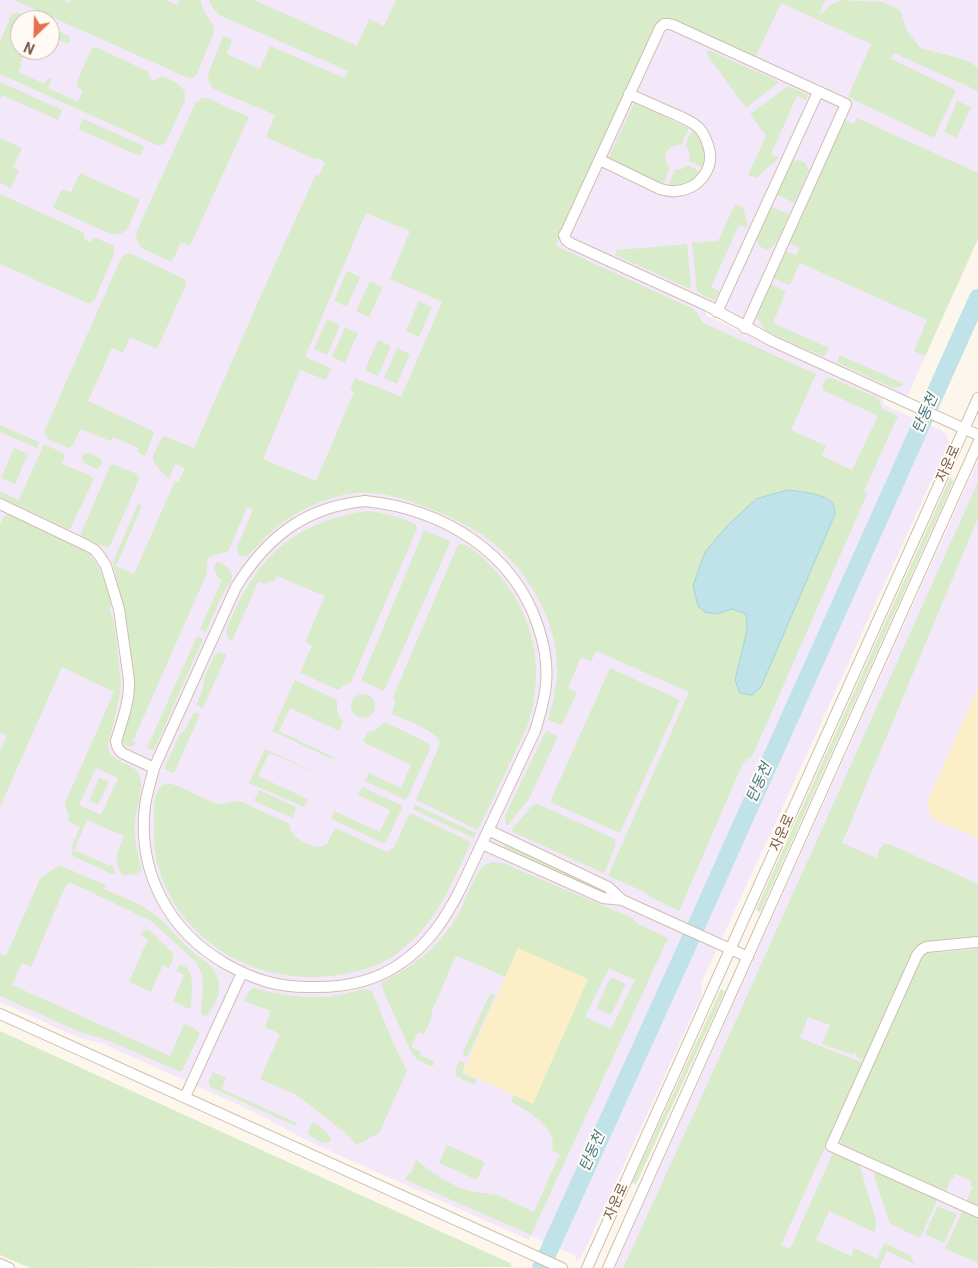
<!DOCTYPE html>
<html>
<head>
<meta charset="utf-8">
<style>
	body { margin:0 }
	#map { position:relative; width:978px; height:1268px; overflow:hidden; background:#fdf6ec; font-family:Roboto,sans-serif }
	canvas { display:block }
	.north { position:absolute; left:10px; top:10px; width:50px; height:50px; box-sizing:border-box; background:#fffaf3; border:1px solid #cabbb1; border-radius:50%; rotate:204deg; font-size:14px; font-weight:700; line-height:20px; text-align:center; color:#7a5c4d }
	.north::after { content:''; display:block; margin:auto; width:18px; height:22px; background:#e76f51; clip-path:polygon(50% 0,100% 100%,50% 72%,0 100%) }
</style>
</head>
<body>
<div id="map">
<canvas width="978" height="1268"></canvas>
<div class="north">N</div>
</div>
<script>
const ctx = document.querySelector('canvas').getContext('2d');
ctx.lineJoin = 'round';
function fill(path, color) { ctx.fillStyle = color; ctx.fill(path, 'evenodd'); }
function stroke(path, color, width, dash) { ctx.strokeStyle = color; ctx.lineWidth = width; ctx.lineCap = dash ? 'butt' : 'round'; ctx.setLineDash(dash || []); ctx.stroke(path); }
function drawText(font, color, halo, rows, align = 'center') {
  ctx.font = font + ' Roboto,"Noto Sans KR",sans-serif'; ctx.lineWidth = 4; ctx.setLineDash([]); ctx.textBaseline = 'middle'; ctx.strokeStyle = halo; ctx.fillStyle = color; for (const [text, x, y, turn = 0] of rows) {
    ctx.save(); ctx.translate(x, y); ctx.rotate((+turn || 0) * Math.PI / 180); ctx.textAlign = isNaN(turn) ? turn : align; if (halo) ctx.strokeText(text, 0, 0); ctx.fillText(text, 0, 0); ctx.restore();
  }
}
const education = new Path2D(`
	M0 0H978V239L907 397 771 337 711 303 705 315 881 396 884 405 940 430 945 433 949 442 774 826 702 981 701 984 702 994 583 1254 579 1259 575 1260 576 1256 531 1236 529 1240 314 1144 252 1111 104 1044 79 1038 0 1002ZM20 20H50V50H20Z
	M978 461V1268H616L617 1263Z`);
const green = new Path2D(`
	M14 0H63L69 3 70 0H166L177 5 180 0H200L203 9 207 16 212 23 214 32 197 74 192 78H188Z
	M209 0H254L357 46 369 19 384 26 396 0H825L818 17 831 5 841 0 881 2 893 6 901 12 906 29 920 48 969 61 978 68V91L894 53 891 59 956 90 934 138 848 97 871 44 781 3 755 58 667 18 657 23 556 246 693 309C701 315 698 318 703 323L816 374 791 430 826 446 822 456 852 470 878 416 823 390C821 385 825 380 829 377L876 397 879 400 882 409 898 416 864 491 867 494 753 755 743 763 679 911 649 896 645 892 608 876 689 692 596 651 591 661 581 657 568 688 577 692 562 725 548 720C552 705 556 691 557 676 560 623 528 570 488 539 470 526 451 517 431 509 404 498 372 488 343 495 316 501 290 515 270 533 261 540 255 550 246 557 239 556 237 554 237 547L253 510 247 507 229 550C222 557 207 551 207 565 207 567 207 570 207 573L133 741 137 743C131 749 123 747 121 739L134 685 126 618 114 568 113 563 114 559 138 504 142 506 116 566 134 574 175 481 178 483 185 468 175 464 169 479C164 474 153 465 153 458 153 453 160 442 162 438L165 436 194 448 266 284 316 174 319 176 325 162 316 158 315 159 268 138 267 136V134L275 115 214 89 209 83 208 74 223 36 230 38 232 41 227 54 260 69 270 46 344 78 348 71 221 16 213 9ZM366 213 410 231 390 279 442 302 401 397 355 378 350 390 354 392 316 481 263 459 300 370 326 380 331 368 305 357ZM834 506 835 514 761 686 752 695 735 680 747 630 746 614 732 608Z
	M17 12 34 20H20V50H26L20 63 22 64 18 72 45 84 48 77 52 79 48 88 78 102 83 90C79 88 76 87 77 81L91 50 93 47 98 48 149 72V78L155 81C158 78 158 77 162 77 168 78 179 83 182 88 185 91 185 95 185 100L166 142 162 145H157L0 74V42L11 15Z
	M50 27 69 36 70 39 68 44 50 36Z
	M708 50 778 81 779 82 746 108 706 53Z
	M0 82 62 110 58 120 2 95 0 100Z
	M787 87H790L808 95 806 100 797 96 771 154 779 158 756 178 748 175 766 136 750 114Z
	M202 98H207L249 117 190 246 181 242 172 262 143 249C138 244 136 239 136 233L195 104Z
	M957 101 971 107 957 138 944 132Z
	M634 103 689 128 681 145C667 145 660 157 670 168L663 185 608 159Z
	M857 118 978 173V239L925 356 914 351 927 320 800 263 790 285 775 279 774 277 786 252 796 255 799 248 790 243 845 120 854 124Z
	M83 119 144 146 140 156 78 129Z
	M692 130C707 142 706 151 704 168L689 161C691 155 690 150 685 146Z
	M0 138 22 148 13 167 19 170 11 188 0 183Z
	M798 160C805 162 809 165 808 172L794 203 776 194 789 165 792 162Z
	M687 165 702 172C695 183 681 188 668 186L675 170 682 169Z
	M80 173 140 200 128 228C123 234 118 235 111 234L53 208 62 189 71 192Z
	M0 194 81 231 84 233V238L91 242 93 238H96L112 245 114 247V253L95 299 90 303H87L0 264Z
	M735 204 743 207 748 228 739 225 711 287 719 291 715 300 701 294 697 291 692 243 718 241Z
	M770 206 789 214C785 224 778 245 768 250L759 246 757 240V237Z
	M687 244 691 286 690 289 615 255 617 250Z
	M127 253 132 254 184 279 186 281V285L157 349 130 337 123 353 112 348 88 401 153 431 154 434 145 456 137 452 139 448 113 437 111 441 80 429 73 445 68 448C60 444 46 441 44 432L121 258Z
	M347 271 360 277 347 307 334 301Z
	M370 281 383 287 369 317 356 311Z
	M770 284 786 291 773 323 829 348 824 357 766 331 756 316Z
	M419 301 432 307 419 337 406 331Z
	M327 319 340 325 327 355 314 349Z
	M345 327 358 333 345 363 332 357Z
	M378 340 391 346 378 376 365 370Z
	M397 348 410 354 397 384 384 378Z
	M839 355 903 383 902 386 893 388 838 363Z
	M0 425 39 442 37 448 0 432Z
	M44 444 63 453 65 455 62 464 91 476 93 478V481L70 529H68L0 497V491L19 500Z
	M14 448 28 454 15 484 1 478Z
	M86 453H89L101 459 102 463 99 468 96 469 84 463 81 458Z
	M112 465H115L137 474 139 479 111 544 108 547H105L83 537 81 533 110 466Z
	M950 478 954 480 760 912 756 910Z
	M978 482V518L842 843 877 858 879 850 884 844H889L978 884V936L922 943 916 947 864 1060 856 1057 857 1054 854 1053 853 1055 822 1044 830 1025 808 1017 800 1038 863 1063 781 1245 790 1249 832 1155 834 1153H836L859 1164 876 1220V1227L874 1232 829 1211 816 1240 851 1256 854 1248 877 1259 884 1244H886L910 1255 913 1261 918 1266 887 1251 879 1268H623L701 1098Z
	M368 511C385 513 400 517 415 524L417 529 351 682 343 686 339 690 300 673 312 646 305 642 325 596 277 576 274 581 268 582 266 584 258 582 232 641C221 634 229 623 233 614 262 551 299 521 368 511Z
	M8 514 87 552C102 567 106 586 112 606L109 608 114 622 121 681 120 694 108 746C109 765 135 760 140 777 144 789 135 811 135 824 134 840 138 855 142 870L136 874 122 875C113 857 117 853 124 836L87 820 74 850 110 866 112 864 116 874H112L71 855 73 850 71 848 80 827 68 821C70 812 65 810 65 803L114 692 62 667 0 807V751L7 735 0 733V525L3 518ZM96 768 118 778 101 815 79 805Z
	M424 530 451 541 384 691 361 681Z
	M460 544C472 545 483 558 491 566 534 610 547 670 527 727L478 830 416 800 439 746C440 741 439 739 435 736 426 727 404 719 392 714L395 703 393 697 457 547Z
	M218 562C225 564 233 570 232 578 231 583 226 588 224 592 217 605 212 619 206 632L200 629 222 580 218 578 214 567 216 563Z
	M197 636 203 639 155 748 153 750 147 748Z
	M219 652 227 654 203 708 196 705 202 692 205 676 214 656Z
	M610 668 680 700 620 833 550 802Z
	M295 680 337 700V712L343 722 339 731 290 708 279 731 333 757 332 759 272 731Z
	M351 706a12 12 0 1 1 24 0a12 12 0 1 1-24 0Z
	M194 712 200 714 174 773 164 769 179 736 185 730Z
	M385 722 426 742 429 744 430 749 406 800 365 781 369 773 401 788 411 765 363 742 367 732 374 731Z
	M546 731 558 736 529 799 507 826 505 818 506 813Z
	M265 749 324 776 269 753 258 776 308 799 304 807 249 783Z
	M99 778 109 782 98 805 89 801Z
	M166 783C183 785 198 798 215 803 227 806 232 799 242 802L290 824C287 837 317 852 326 845 331 841 330 832 336 828L384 851 388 852 394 847 410 813 471 842C452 883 437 923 400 951 382 966 361 971 338 975 257 988 174 940 156 858 154 845 154 833 154 820 154 807 153 790 166 783Z
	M362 787 403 806 386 842 383 843 331 819 334 811 380 832 390 810 358 795Z
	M259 790 294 806 296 809 293 818 254 801Z
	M535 804H538L615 839 616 844 605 872 603 873 513 832 512 831V829L532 806Z
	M415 805 476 833 473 838 413 809Z
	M505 844 595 885 593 888 504 849 503 847Z
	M492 862 503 863 632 918 638 924 668 938 531 1235 406 1180 405 1178 408 1174 411 1173 416 1160 440 1178 458 1187 470 1191 497 1195 534 1212 560 1154 552 1151C553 1147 553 1142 552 1138 547 1122 526 1110 512 1102L511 1100 514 1095 533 1103 518 948 505 977 460 957 457 956 455 958 431 1013 432 1016 424 1034H423L418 1032 411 1047 421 1052 420 1055 434 1061V1063L433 1066H430L418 1060 411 1052 386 997 381 983C416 965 441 946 460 911 467 897 472 881 480 869L486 864ZM609 968 635 980 611 1029 585 1017Z
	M59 865 106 885 104 889C122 897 144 904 159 918 170 927 178 939 189 949 199 958 215 965 218 979 222 991 215 1005 208 1015L205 1016 202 1015C200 1010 201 1005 202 999 204 984 204 973 194 960L151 921 74 884 69 883 65 887 31 967 22 963 12 985 170 1056 184 1024 196 1029 199 1033V1035L182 1071H178L105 1039 82 1033 0 996V953L6 956 40 879Z
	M147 929 149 930 173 953V959L169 968 163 965 151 992 129 982 148 939 140 935 142 932Z
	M978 949V1207L966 1202 973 1187 970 1186 972 1181 956 1174 953 1178H951L945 1193 842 1146 841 1144 840 1139 921 956 928 952 932 951 933 953Z
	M180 964C196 969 192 991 191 1004V1007L188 1009 173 1001 184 975 176 971Z
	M611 977 626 984 611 1015 596 1008Z
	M254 988 275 993 303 997H330L365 989 372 991 391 1038 407 1071 379 1133 357 1145 344 1132 297 1095 260 1079 280 1034 265 1027 271 1011 244 1001C247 995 248 990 254 988Z
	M721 989 725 991 636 1184 632 1183Z
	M492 993 495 994V996L469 1054 466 1057 464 1056 463 1052 490 994Z
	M0 1031 510 1263 512 1267 30 1268 0 1255Z
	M461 1061 465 1063 462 1073 476 1080 475 1084H472L456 1076C454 1071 456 1064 461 1061Z
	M213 1072 226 1078 222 1089 297 1123 295 1126 212 1088C206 1083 210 1078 213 1072Z
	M313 1122 323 1129 329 1135 331 1139 329 1143H323L307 1134Z
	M447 1145 485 1162 477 1180 439 1163Z
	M877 1172H878L938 1198 920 1238 890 1224 874 1176Z
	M938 1206 957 1214 944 1243 925 1234Z
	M963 1210 978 1217V1263L945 1249Z`);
const sand = new Path2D(`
	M978 688V838L935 820C929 812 927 808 929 798Z
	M518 948 588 979 533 1104 463 1072Z`);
const water = new Path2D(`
	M788 490C800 492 829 493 834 506 835 509 835 512 835 514L761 687 752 695 740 693 735 680 747 630 746 614 732 609 716 614 705 612 698 606 693 586 705 552 727 526 756 499Z`);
const river = new Path2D(`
	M541 1268 685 951 978 298`);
const minor = new Path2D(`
	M600 160 660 189C665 190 670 192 675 191 699 190 716 168 708 145 706 139 704 133 699 128 692 121 681 117 672 113 658 107 643 100 629 94
	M717 312 818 92
	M745 328 846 104 673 25 669 24H664L660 28 566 232 564 235 566 240 570 243 708 306 772 341 978 435
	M365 501C442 509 513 551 538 626 544 644 548 664 546 683 545 699 540 715 535 731L460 890C445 919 428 945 401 963 375 982 340 988 308 987 276 987 253 979 226 964 168 931 137 871 145 805 147 793 151 780 154 768L236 587C267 537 305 507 365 501Z
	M0 504 86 545 95 550 101 558 106 566 119 609 129 680C130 701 122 721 116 741 117 747 118 749 122 753L154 768
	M488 830 608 887 622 900
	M482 844 603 898 622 900 748 957
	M978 942 926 947 921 950 917 955 831 1146 978 1212
	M0 1014 562 1268
	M185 1097 242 973
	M0 1264 9 1268
	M587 1268 978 398
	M608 1268 978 443`);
const streetNames = [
	["자운로",949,464,-66],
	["자운로",783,833,-66],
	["자운로",617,1202,-66]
];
const waterNames = [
	["탄동천",926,414,-66],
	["탄동천",760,783,-66],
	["탄동천",593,1152,-66]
];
fill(education, '#f3e8fa');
fill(green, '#d8ecc9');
fill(sand, '#fcefc7');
fill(water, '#bfe3e8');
stroke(water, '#a5d3da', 1);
stroke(river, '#bfe3e8', 18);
stroke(minor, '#d1beb0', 12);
stroke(minor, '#fff', 10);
drawText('14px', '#7a5c4d', '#fffaf3', streetNames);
drawText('italic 15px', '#437c86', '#fffaf3', waterNames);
</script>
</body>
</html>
